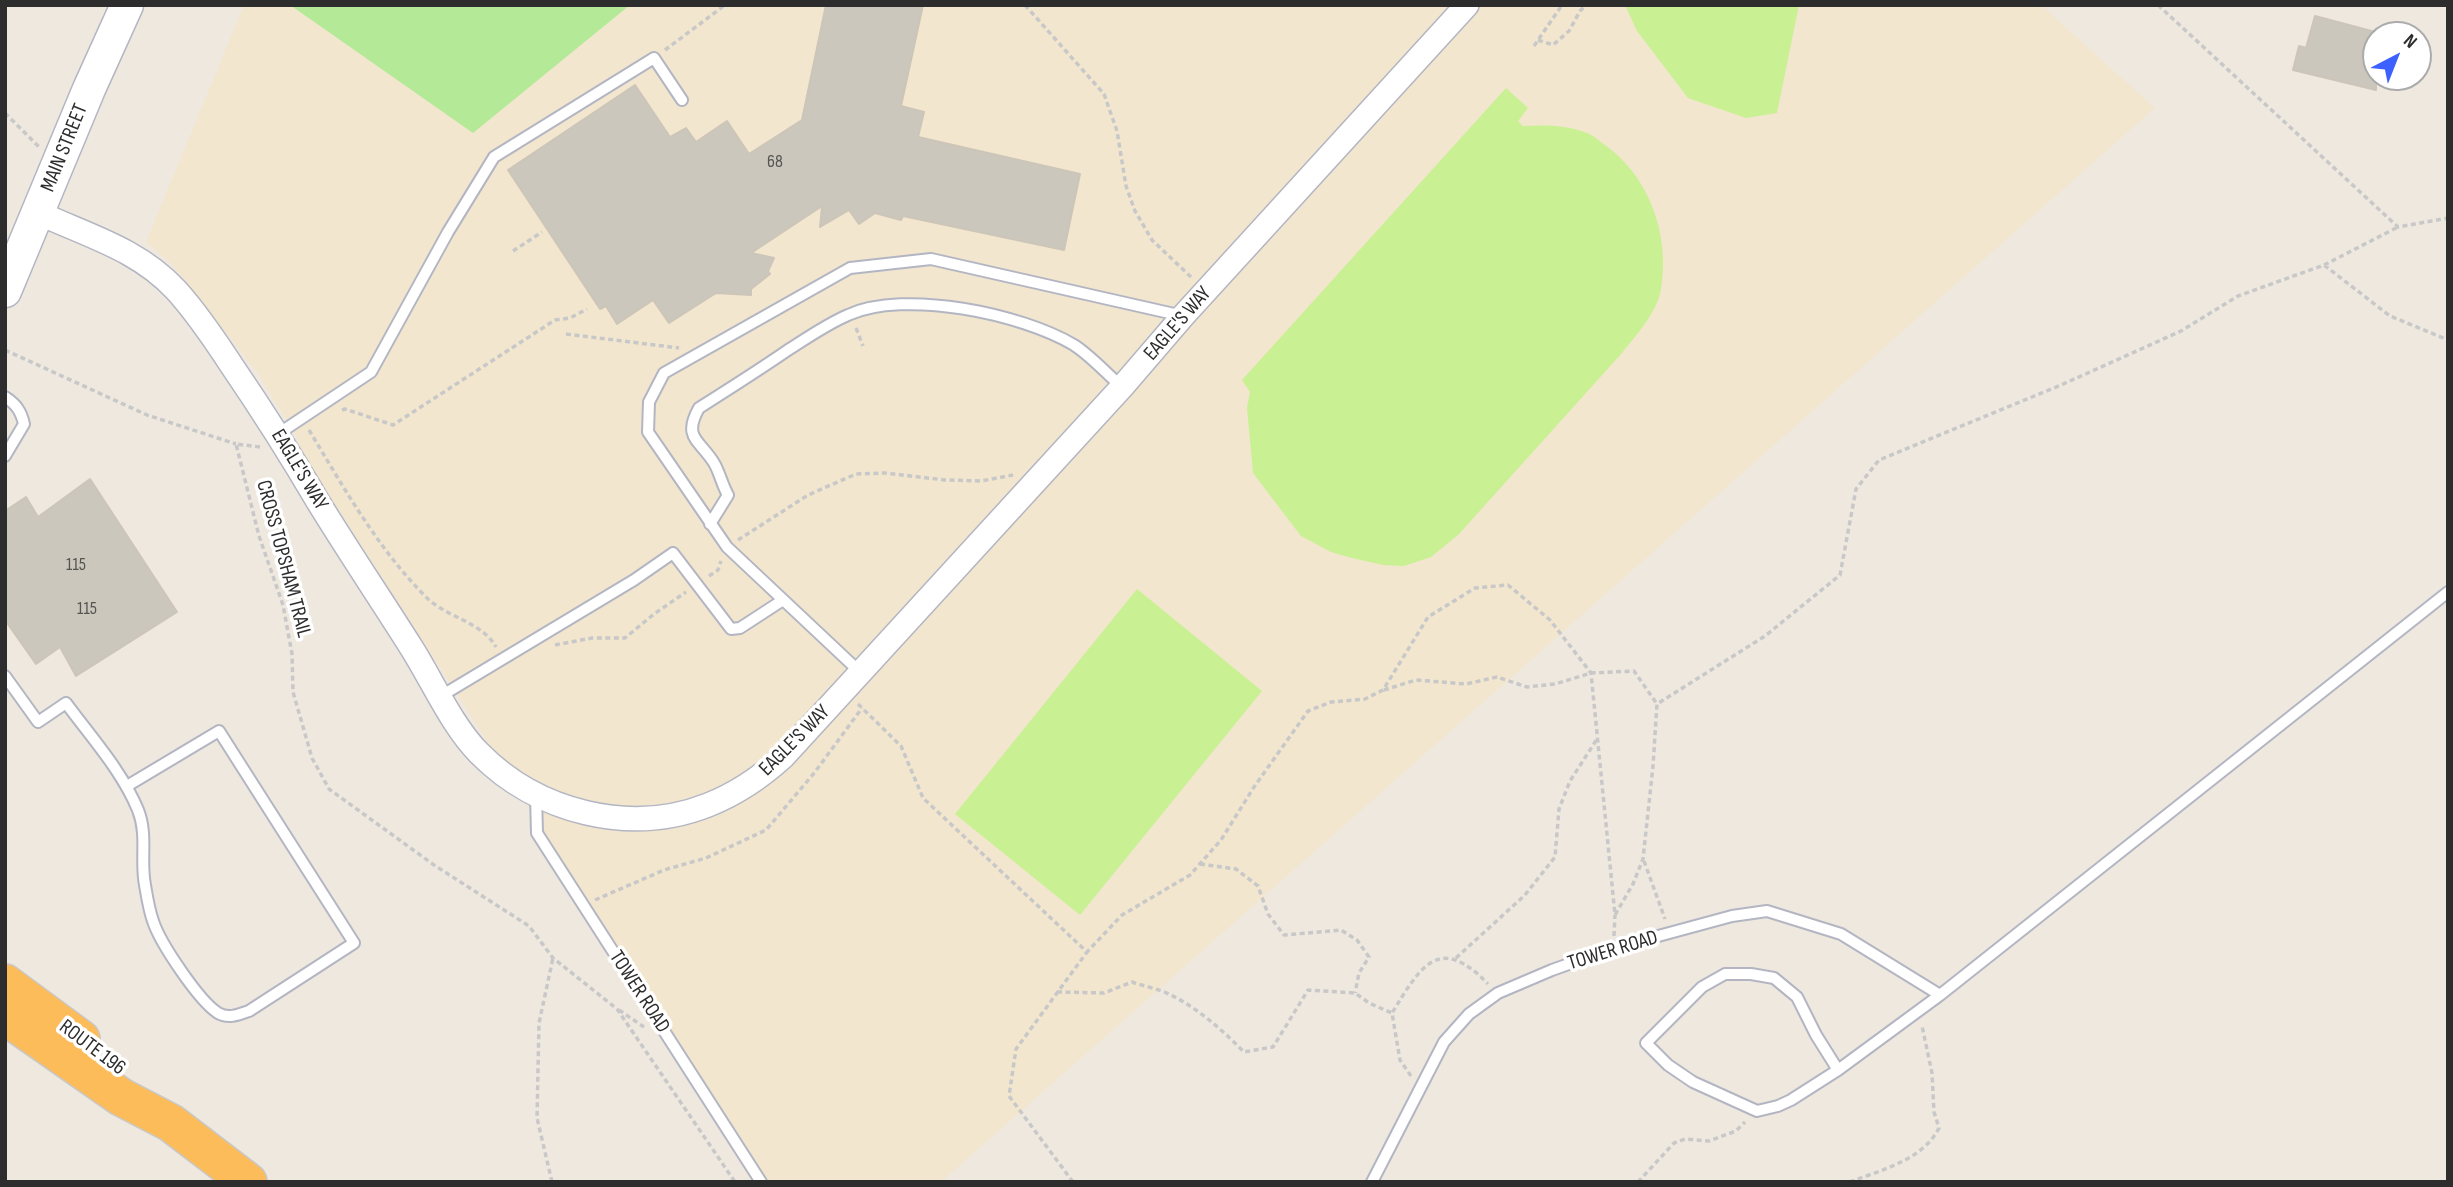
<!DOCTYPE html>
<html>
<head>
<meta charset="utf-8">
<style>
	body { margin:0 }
	#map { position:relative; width:2453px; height:1187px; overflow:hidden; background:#efe8df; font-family:"Sofia Sans Condensed",sans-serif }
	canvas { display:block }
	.frame { position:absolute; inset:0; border:7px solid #2d2d2d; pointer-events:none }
	.north { position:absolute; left:2362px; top:21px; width:70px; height:70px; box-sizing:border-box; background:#fff; border:2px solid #ababab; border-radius:50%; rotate:42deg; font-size:19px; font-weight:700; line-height:28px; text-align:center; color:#2d2d2d }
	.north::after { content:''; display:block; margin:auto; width:24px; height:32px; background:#3d61ff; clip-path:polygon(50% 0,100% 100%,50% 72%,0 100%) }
</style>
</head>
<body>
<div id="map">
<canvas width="2453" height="1187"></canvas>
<div class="frame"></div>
<div class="north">N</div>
</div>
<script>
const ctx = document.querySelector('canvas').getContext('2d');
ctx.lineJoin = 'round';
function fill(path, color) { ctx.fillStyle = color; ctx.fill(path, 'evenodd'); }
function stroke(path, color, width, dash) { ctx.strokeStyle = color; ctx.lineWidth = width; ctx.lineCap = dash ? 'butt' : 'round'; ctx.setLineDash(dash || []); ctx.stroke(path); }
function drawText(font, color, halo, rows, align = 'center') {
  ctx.font = font + ' "Sofia Sans Condensed",sans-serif'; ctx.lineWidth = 7; ctx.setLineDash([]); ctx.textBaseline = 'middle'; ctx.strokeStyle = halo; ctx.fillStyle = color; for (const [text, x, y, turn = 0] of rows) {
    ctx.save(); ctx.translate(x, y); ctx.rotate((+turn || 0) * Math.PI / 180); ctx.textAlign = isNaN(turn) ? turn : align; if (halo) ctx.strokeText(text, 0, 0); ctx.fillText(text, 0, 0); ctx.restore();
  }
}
const education = new Path2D(`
	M244 5H290L473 132 630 5H2041L2155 108 941 1182H766L457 694 299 449 298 439 259 375 173 265 146 242Z`);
const green = new Path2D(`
	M290 5H630L473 133Z`);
const pitch = new Path2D(`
	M1625 5H1799L1777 113 1746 118 1688 98 1637 31Z
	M1506 88 1528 108 1518 121 1523 126C1545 125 1566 125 1587 133 1593 135 1599 141 1605 145 1650 177 1670 236 1661 289 1657 313 1636 335 1622 353L1458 535 1431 557 1404 566 1383 565 1352 558 1331 552 1301 536 1253 473 1247 408 1250 392 1242 380Z
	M1137 589 1262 691 1080 915 955 814Z`);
const building = new Path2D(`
	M826 5H923L901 106 924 112 918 137 1080 174 1064 250 903 216 901 220 875 213 859 224 849 210 820 227 822 206 751 253 774 258 768 271 770 274 751 289V295L716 293 669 323 653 300 617 324 606 306 600 309 508 170 635 85 670 137 686 128 696 142 727 121 749 154 802 120Z
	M2315 16 2379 33 2376 35 2371 64 2376 65V90L2293 70 2299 46 2306 48Z
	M90 479 177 612 76 676 60 647 36 664 5 620V511L26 497 38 517Z`);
const path = new Path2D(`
	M1025 5 1104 94 1117 131 1126 186 1135 211 1152 240 1192 278
	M2158 5 2398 227 2448 218
	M1538 40 1553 45 1569 31 1580 11 1586 5
	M1534 46 1562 5
	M665 50 725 5
	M5 113 39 147
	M513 251 542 232
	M2324 265 2398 227
	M856 328 863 346
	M566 334 679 348
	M5 350 147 415 236 444
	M342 410 345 409 393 425 555 320 570 318 587 309
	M309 430C344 488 378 549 427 598 448 618 482 622 496 647
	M260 447 236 444 259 536 283 605 292 654 293 692 312 758 329 789 434 865 529 926 553 958 617 1009 735 1182
	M738 540 808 495 856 474 885 473 945 480 981 481 1013 475
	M709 576 718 570 721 561
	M555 645 592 638H625L654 614 686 592
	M1384 690 1416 680 1466 684 1497 677 1527 687 1555 684 1591 673 1634 671 1657 704
	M858 704 901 746 923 798 1087 952 1122 915 1190 875 1221 840 1254 787 1308 711 1331 702 1365 699 1383 690 1428 617 1475 588 1508 585 1550 620 1591 673 1615 915 1633 884 1643 859 1653 766 1657 704 1765 636 1840 575 1856 489 1879 460 2061 385 2181 331 2238 296 2324 265 2390 316 2448 340
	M1644 861 1665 919
	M1200 864 1236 869 1258 886 1268 914 1284 935 1341 930 1357 940 1369 957 1359 973 1355 993
	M595 900 664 870 706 858 766 830 815 772 862 708
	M1614 936 1615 915
	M1456 958 1525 895 1555 857 1559 809 1570 781 1597 739
	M1057 992 1104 993 1132 982C1144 986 1158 989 1169 994 1198 1008 1222 1030 1244 1052L1273 1047 1308 990 1355 993 1369 1003 1392 1013
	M619 1010 644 1027
	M1411 1076 1400 1060 1392 1013C1421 966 1439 933 1488 984
	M552 1182 537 1118 539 1023 553 958
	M1073 1182 1009 1096 1016 1049 1087 952
	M1638 1182 1674 1143 1685 1139 1709 1141 1736 1131 1745 1122
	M1850 1182C1881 1170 1923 1160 1939 1128L1934 1112 1932 1073 1922 1026`);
const service = new Path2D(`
	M5 397C16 404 21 411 24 424L5 456
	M278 434 371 372 448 232 494 157 654 58 682 100
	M710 524 728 495C722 485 720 473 714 463 700 440 682 438 699 408 729 389 759 370 788 350 807 338 827 324 848 315 905 289 1022 314 1074 345 1091 356 1107 374 1122 387
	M861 673 727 547 648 432 649 402 664 373 850 268 931 259 1183 316
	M5 676 38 722 66 703C91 737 122 771 138 810 148 835 140 860 145 885 147 897 149 910 153 921 160 943 199 1001 218 1013 228 1019 238 1015 249 1011L354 943 219 731 127 786
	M441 696 634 580 673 553 731 629 740 628 783 600
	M536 795 537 833 761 1182
	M1838 1070 1816 1035 1797 997 1774 978 1751 974H1725L1702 987 1646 1043 1668 1065 1693 1082 1757 1111 1778 1106 1791 1100 1838 1070 1940 995 2448 592
	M1372 1182 1444 1042 1469 1014 1498 993 1552 970 1614 948 1732 916 1767 911 1841 934 1940 995`);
const minor = new Path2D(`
	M39 213C88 236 138 249 176 290 197 313 215 340 232 366 262 410 290 454 317 500 347 549 380 598 411 647 432 680 452 726 479 753 537 812 630 836 708 805 736 794 761 777 783 757L1122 387 1183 316 1467 5`);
const secondary = new Path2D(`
	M5 291 89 89 127 5`);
const trunk = new Path2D(`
	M5 983 81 1039
	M5 1016 121 1097 171 1123 248 1182`);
const numberNames = [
	["68",775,162],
	["115",76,565],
	["115",87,609]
];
const streetNames = [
	["MAIN STREET",65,148,-68],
	["EAGLE'S WAY",1178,324,-49],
	["EAGLE'S WAY",299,470,59],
	["CROSS TOPSHAM TRAIL",283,559,75],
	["EAGLE'S WAY",795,741,-45],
	["TOWER ROAD",1613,951,-17],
	["TOWER ROAD",639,992,57],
	["ROUTE 196",92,1048,37]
];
fill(education, '#f2e6ce');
fill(green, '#b4e998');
fill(pitch, '#c9f194');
fill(building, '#cbc7bd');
stroke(building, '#ccc5b8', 2);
stroke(service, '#b3b6c2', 14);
stroke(minor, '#b3b6c2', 26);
stroke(secondary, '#b3b6c2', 35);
stroke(trunk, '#c8c8c8', 40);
stroke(path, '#c8c8c8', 3.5, [5, 3.5]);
stroke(service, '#fff', 10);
stroke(minor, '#fff', 23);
stroke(secondary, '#fff', 32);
stroke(trunk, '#fdbc5a', 37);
drawText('18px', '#545451', null, numberNames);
drawText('21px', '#2d2d2d', '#fff', streetNames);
</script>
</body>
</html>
